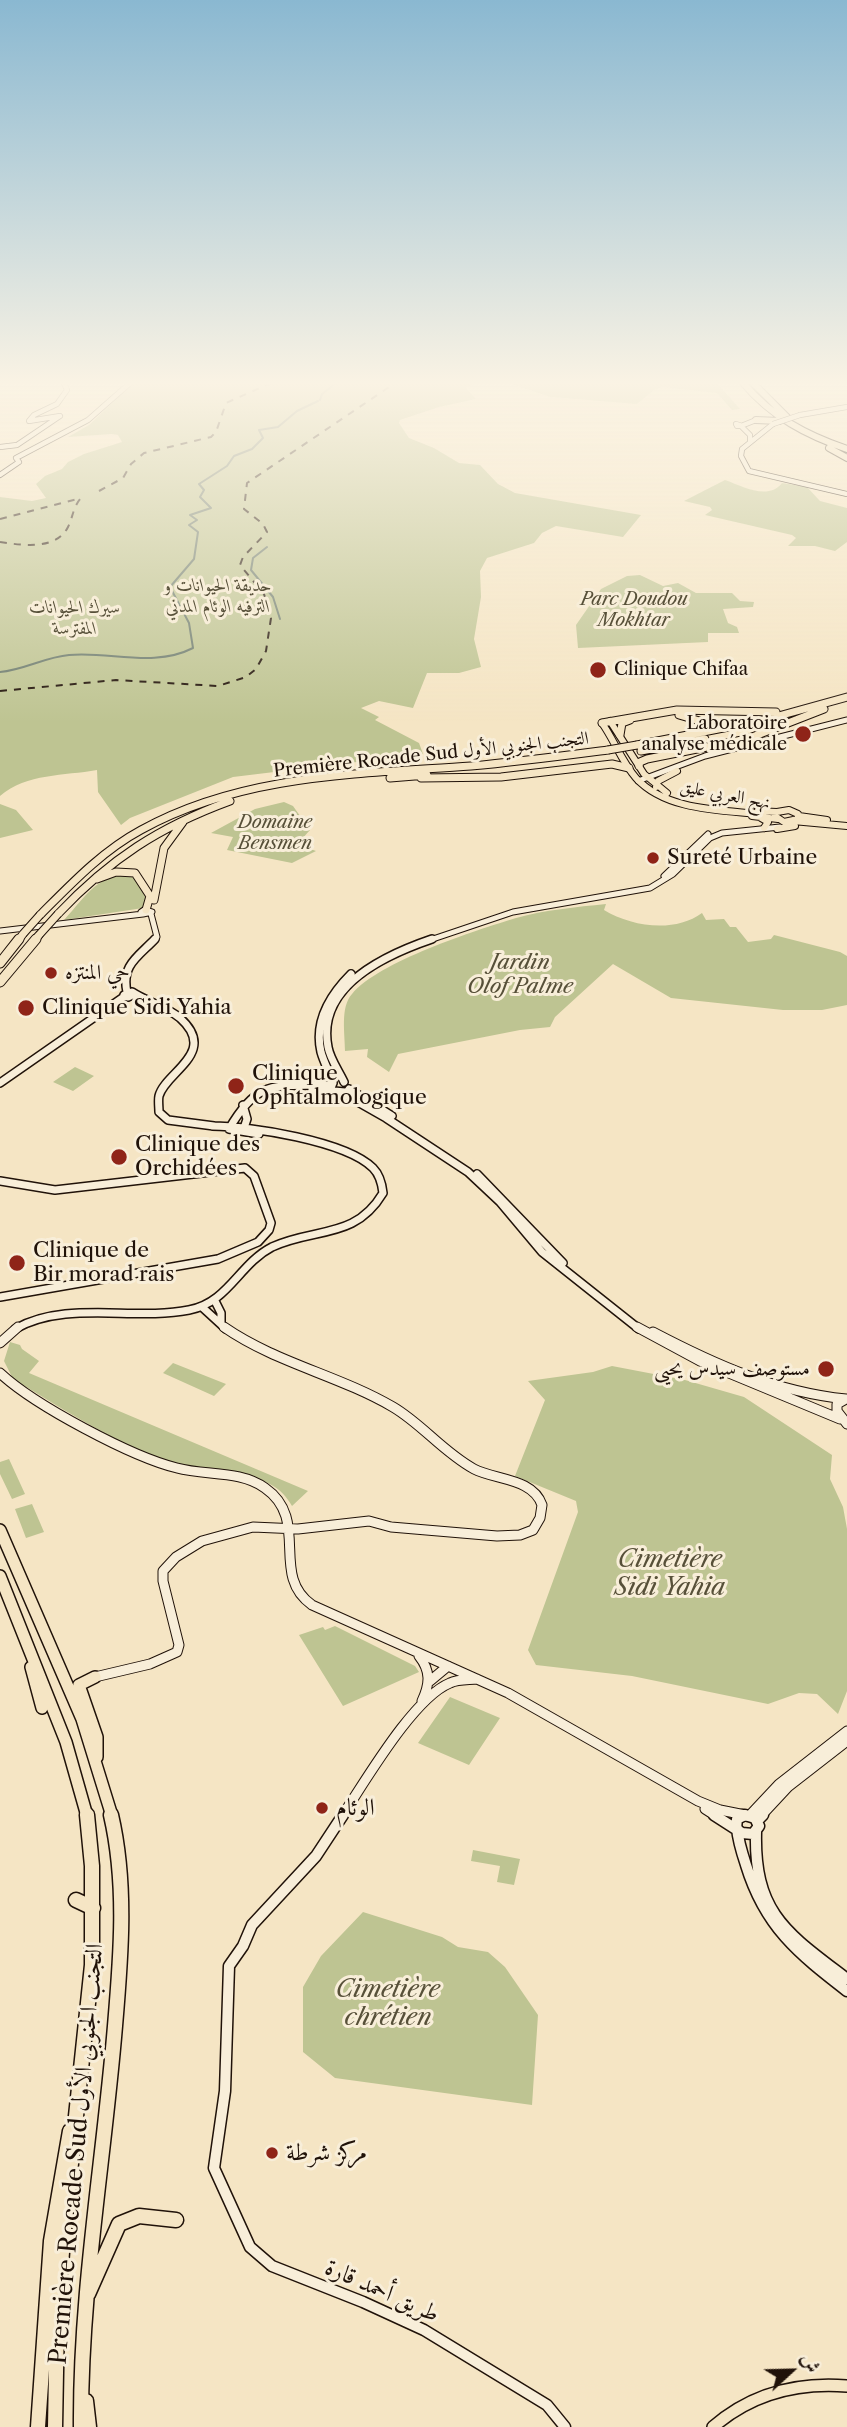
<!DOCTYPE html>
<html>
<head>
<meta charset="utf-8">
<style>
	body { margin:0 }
	#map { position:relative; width:847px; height:2427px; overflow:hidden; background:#f5e5c4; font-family:"Libre Caslon Text",Amiri,serif }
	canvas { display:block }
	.north { position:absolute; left:756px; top:2336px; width:70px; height:70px; -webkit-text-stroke:5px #f8eed9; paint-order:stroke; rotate:68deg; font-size:19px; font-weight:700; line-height:28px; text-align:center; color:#201209 }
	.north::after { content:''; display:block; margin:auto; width:24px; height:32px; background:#201209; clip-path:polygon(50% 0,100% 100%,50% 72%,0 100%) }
</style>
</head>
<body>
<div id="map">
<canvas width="847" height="2427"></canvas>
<div class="north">ش</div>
</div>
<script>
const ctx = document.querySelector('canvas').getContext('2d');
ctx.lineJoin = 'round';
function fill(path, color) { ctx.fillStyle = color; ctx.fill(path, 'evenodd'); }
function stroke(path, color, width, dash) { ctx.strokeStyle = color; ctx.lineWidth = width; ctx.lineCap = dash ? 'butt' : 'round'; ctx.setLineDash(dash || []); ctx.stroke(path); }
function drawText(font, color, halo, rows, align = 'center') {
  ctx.font = font + ' "Libre Caslon Text",Amiri,serif'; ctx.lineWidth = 6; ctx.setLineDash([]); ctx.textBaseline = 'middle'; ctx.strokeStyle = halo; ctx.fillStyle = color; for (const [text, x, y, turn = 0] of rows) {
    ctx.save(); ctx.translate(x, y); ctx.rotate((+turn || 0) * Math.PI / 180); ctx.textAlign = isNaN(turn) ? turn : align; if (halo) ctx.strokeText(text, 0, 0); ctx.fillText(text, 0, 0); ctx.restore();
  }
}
const green = new Path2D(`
	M133 383H475L466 388 476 399 439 407 400 420 399 423 409 438 434 448 459 463 480 465 498 484 515 493 641 515 623 537 556 526 542 533 534 543 487 558 480 571 481 597 474 639 481 667 459 673H427L413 708 379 701 361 708 379 717 375 720 419 743 423 754 233 777 130 818 121 825 98 792 97 770C64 776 27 773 0 796V497L32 501 46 498 36 484 45 476 62 469 68 462 84 454 122 442 118 435 112 434 68 437 89 425Z
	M509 383H717L740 409 732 410 717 393 662 387 654 390 637 404 550 397Z
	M725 480C742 486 768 501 782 483L807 487 820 501 847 508V542L835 551 815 546H788L796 538 792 535 705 515 712 510 710 507 684 501Z
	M640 575 663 586 678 583 696 593H732L740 601 754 602 753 607 723 609 728 623 737 627 739 633H708V642L578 648 576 625 601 589 627 576Z
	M284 802 293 806 310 830 301 840 302 846 316 851 292 863 227 850 233 837 211 833 255 809Z
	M0 804 16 810 33 830 0 838Z
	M132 874 148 896 143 908 64 920C87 895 96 875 132 874Z
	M606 904 604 910C632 927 675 933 702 913L706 920 724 919 730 927H736L748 942 771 939 774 935 840 952 847 956V1005L822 1010H783L671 998 613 964 555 1017 550 1027 520 1030 398 1054 389 1072 367 1057 368 1049 345 1051C345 1034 340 1007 352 994 378 962 476 930 516 918 545 910 576 907 606 904Z
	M75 1067 94 1076 73 1091 53 1082Z
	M10 1342 20 1345 22 1349 39 1361 29 1373 308 1491 292 1506C272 1468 222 1476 186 1467 130 1453 63 1409 13 1379L4 1361Z
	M173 1363 226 1384 214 1396 163 1373Z
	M612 1366 685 1380 744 1397 832 1455 830 1479 843 1507 847 1529V1691L838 1714 817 1694 799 1693 768 1704 632 1676 536 1665 528 1650 578 1512 576 1501 515 1476 545 1400 528 1381 593 1372Z
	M9 1459 25 1494 12 1499 0 1474V1462Z
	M32 1504 44 1532 26 1538 15 1509Z
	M335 1626 415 1666 419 1672 343 1706 299 1635 323 1627 325 1630Z
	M450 1697 500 1718 469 1765 418 1743Z
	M473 1850 520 1859 514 1885 497 1882 500 1866 471 1861Z
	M363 1912 442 1937 458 1947 488 1952 505 1967 538 2015 532 2105 335 2078 303 2052V1987L321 1956Z`);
const stream = new Path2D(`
	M320 400 322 394 336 383
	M267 547 253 558 251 570 273 597 280 619
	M0 672C24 670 45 657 69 655 110 651 154 668 193 648L189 623 170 587 194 559 198 532 189 525 197 520 190 515 211 508 200 497 204 490 199 484 227 466 234 456 252 449 263 438 259 430 278 427 297 411 318 401`);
const secondaryFar4 = new Path2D(`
	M800 415 847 407
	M736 424 742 426H737Z
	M773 424 742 449 741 456 749 471 847 494
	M741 426 750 435V441
	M741 426 756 420
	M0 447 17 445 60 416 29 421 34 415 57 404 67 390 64 383
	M16 458 88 420 130 383
	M0 475 19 462 16 458`);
const secondaryFar3 = new Path2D(`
	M638 781 705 756 847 720
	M664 876 708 834
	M144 910 152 912 143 914 141 912Z
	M151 914 157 937 154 941
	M0 931 143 914
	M427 941 513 912 650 888 673 874 710 838 722 833 780 827`);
const secondaryFar2 = new Path2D(`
	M127 992C121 965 138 957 155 939
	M134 994 128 997 124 995 132 992C147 1002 166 1006 180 1018 219 1053 165 1072 159 1096 158 1100 159 1107 159 1112L168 1120 214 1126
	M344 1082C339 1071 330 1059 328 1047 316 986 385 955 432 939
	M0 1083 125 996
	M333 1083C330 1073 324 1063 321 1052 314 1022 330 995 351 974
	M333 1083 330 1090 336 1093
	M312 1089 345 1092
	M349 1089 392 1116
	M342 1093 386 1118 468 1172 500 1202 542 1252 639 1329
	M243 1105 247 1119 244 1128
	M229 1129 259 1134
	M229 1129C259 1077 276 1087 330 1085
	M477 1174 563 1263
	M0 1181 55 1190 245 1168 254 1176 271 1223 269 1230 258 1242 218 1259 0 1297
	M215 1301 221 1313V1324
	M202 1307 226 1329
	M15 1329C66 1300 133 1321 189 1310 228 1303 239 1264 272 1247 315 1227 355 1240 383 1193 382 1184 380 1175 373 1168 346 1141 250 1126 212 1126`);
const secondaryFar1 = new Path2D(`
	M637 1327 700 1361 840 1419
	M653 1332C714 1364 776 1392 846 1399
	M0 1343 18 1327
	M0 1373C34 1405 132 1457 177 1468 206 1476 240 1470 265 1488 311 1520 269 1575 312 1605L508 1693 698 1801 720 1810 745 1815
	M846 1399 837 1404V1411L847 1424
	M419 1656C431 1671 430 1684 422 1701
	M95 1677 150 1664 177 1652 179 1645 163 1581V1571L176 1557 202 1541 253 1527 298 1529 369 1521 391 1527 497 1536 520 1535 533 1530 540 1518 542 1505C533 1478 495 1480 474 1469 443 1452 422 1424 393 1407 338 1375 276 1363 224 1327
	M430 1681 448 1666
	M705 1809 716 1816
	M342 1816C365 1782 413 1698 450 1683 458 1679 469 1680 477 1679
	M742 1816H750
	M749 1816 779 1784 847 1731
	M761 1816 788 1787 847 1741`);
const secondary = new Path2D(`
	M343 1815 316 1856 252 1925 243 1946 229 1966 225 2091 214 2168 250 2247 272 2266 363 2302 424 2330 547 2405 565 2427
	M714 1815 742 1833 753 1834 759 1826 755 1818 745 1815 737 1819 736 1828
	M742 1815H745
	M757 1821 763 1815
	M737 1828C738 1841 742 1853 746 1865 765 1927 798 1953 847 1991
	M756 1832C754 1914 787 1933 847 1979`);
const primaryFar1 = new Path2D(`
	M610 721 644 774 667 793
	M602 723C614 740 622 762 636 778 665 810 719 810 758 814
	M656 787 658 781 677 771
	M789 810 798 814V819L784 822 775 816 777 812Z
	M755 811 777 812
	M752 816 778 819
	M799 816 827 820
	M761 818 768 822 764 828
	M793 821 847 826
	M777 829 795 826`);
const primary = new Path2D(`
	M713 2427C751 2394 797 2382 847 2386`);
const highwayFar4 = new Path2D(`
	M743 383C772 417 806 435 847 449
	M753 383 787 417
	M756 420 779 421
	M829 448 847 458`);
const highwayFar3 = new Path2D(`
	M679 715 703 722 702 728 694 732
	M602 723 677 710 776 712
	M620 735 622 723 630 720
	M637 745 764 720 847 697
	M641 751 705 739
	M639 766 640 762 647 759 747 739 824 709
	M390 778 427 775
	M421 778 501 777 612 764 629 768
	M97 879 116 872 135 873 150 896 146 910
	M154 900 164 848 183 822
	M58 914C110 859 159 827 230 801
	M40 915C71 884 102 851 141 830 242 774 359 774 471 766 517 762 562 756 608 750
	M18 941 23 934
	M34 941 39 935`);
const highwayFar2 = new Path2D(`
	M0 963 19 939
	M0 982 36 939`);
const highwayFar1 = new Path2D(`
	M0 1530 82 1719 112 1816
	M0 1576 66 1742 87 1816
	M31 1667 42 1708
	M95 1677 79 1685 97 1737V1757`);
const highway = new Path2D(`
	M76 1900 93 1908
	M88 2294 119 2224 139 2216 176 2220
	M86 2401 89 2427
	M38 2427 51 2241 70 2131
	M55 2427 57 2318 63 2239 92 1965V1866L87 1815
	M81 2427C80 2292 104 2160 115 2026 121 1956 127 1884 111 1815`);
const rail = new Path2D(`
	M99 491 123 478 131 464 144 453 211 437 216 432 226 403 271 383
	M0 519 81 498
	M0 542C21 545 56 551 68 527 73 517 73 506 82 497
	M0 691 116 680 218 686 246 677 256 669 266 651 271 618 264 594 240 565 243 557 267 532 263 524 244 509 247 483 395 383`);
const secondaryBridge = new Path2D(`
	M773 424 800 415`);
const highwayBridge = new Path2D(`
	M608 750 637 745
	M23 934 40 915
	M39 935 58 914`);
const markers = [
	[598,670,9,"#8f2418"],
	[803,734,9,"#8f2418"],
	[653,858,7,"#8f2418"],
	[51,973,7,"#8f2418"],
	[26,1008,9,"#8f2418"],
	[236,1086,9,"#8f2418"],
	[119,1157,9,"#8f2418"],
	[17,1263,9,"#8f2418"],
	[826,1369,9,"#8f2418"],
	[322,1808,7,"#8f2418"],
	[272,2153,7,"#8f2418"]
];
const farParknames = [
	["حديقة الحيوانات و",218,586],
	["الترفيه الوئام المدني",218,607],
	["Parc Doudou",634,600],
	["Mokhtar",634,621],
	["سيرك الحيوانات",75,608],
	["المفترسة",75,629],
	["Domaine",275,823],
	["Bensmen",275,844]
];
const farPoinames = [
	["Clinique Chifaa",614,670],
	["Laboratoire",787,724,"right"],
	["analyse médicale",787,745,"right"]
];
const farStreetnames = [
	["Première Rocade Sud التجنب الجنوبي الأول",431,755,-6],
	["نهج العربي عليق",725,795,11]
];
const poiNames = [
	["Sureté Urbaine",667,858],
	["حي المنتزه",65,973],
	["Clinique Sidi Yahia",42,1008],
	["Clinique",252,1074],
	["Ophtalmologique",252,1098],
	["Clinique des",135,1145],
	["Orchidées",135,1169],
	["Clinique de",33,1251],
	["Bir morad rais",33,1275],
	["مستوصف سيدس يحيى",810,1369,"right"]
];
const parkNames = [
	["Jardin",520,963],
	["Olof Palme",520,987]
];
const nearParknames = [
	["Cimetière",670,1560],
	["Sidi Yahia",670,1588],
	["Cimetière",388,1990],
	["chrétien",388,2018]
];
const nearPoinames = [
	["الوئام",336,1808],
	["مركز شرطة",286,2153]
];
const nearStreetnames = [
	["Première Rocade Sud التجنب الجنوبي الأول",77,2154,-85],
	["طريق أحمد قارة",382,2291,24]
];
fill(green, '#bec492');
stroke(stream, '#6b7a6d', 2);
stroke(secondaryFar4, '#201209', 6);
stroke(secondaryFar3, '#201209', 7);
stroke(secondaryFar2, '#201209', 10);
stroke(secondaryFar1, '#201209', 11);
stroke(secondary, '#201209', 13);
stroke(primaryFar1, '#201209', 8);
stroke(primary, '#201209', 14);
stroke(highwayFar4, '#201209', 8);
stroke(highwayFar3, '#201209', 9);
stroke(highwayFar2, '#201209', 11);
stroke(highwayFar1, '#201209', 14);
stroke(highway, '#201209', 17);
stroke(secondaryFar4, '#f8eed9', 4.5);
stroke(secondaryFar3, '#f8eed9', 5);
stroke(secondaryFar2, '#f8eed9', 7);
stroke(secondaryFar1, '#f8eed9', 9);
stroke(secondary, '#f8eed9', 10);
stroke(primaryFar1, '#f5e5c4', 6);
stroke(primary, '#f5e5c4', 11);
stroke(highwayFar4, '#f5e5c4', 6);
stroke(highwayFar3, '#f5e5c4', 7);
stroke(highwayFar2, '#f5e5c4', 9);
stroke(highwayFar1, '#f5e5c4', 11);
stroke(highway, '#f5e5c4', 14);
stroke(rail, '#201209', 2, [7, 7]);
stroke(secondaryBridge, '#201209', 6, []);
stroke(highwayBridge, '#201209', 9, []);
stroke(secondaryBridge, '#f8eed9', 4.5);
stroke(highwayBridge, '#f5e5c4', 7);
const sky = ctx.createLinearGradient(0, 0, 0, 723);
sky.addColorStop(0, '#8ab8d1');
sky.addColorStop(0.53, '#faf3e4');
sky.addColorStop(1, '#faf3e400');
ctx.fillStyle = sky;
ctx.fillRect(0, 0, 847, 723);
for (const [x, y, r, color] of markers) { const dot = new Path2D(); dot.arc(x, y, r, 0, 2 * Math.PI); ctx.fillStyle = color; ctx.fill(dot); stroke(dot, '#f8eed9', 2.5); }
drawText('italic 18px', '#575039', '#f8eed9', farParknames);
drawText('18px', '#201209', '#f8eed9', farPoinames, 'left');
drawText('18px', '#201209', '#f8eed9', farStreetnames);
drawText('21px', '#201209', '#f8eed9', poiNames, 'left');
drawText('italic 21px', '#575039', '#f8eed9', parkNames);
drawText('italic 24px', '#575039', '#f8eed9', nearParknames);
drawText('24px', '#201209', '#f8eed9', nearPoinames, 'left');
drawText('24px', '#201209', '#f8eed9', nearStreetnames);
</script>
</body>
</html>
